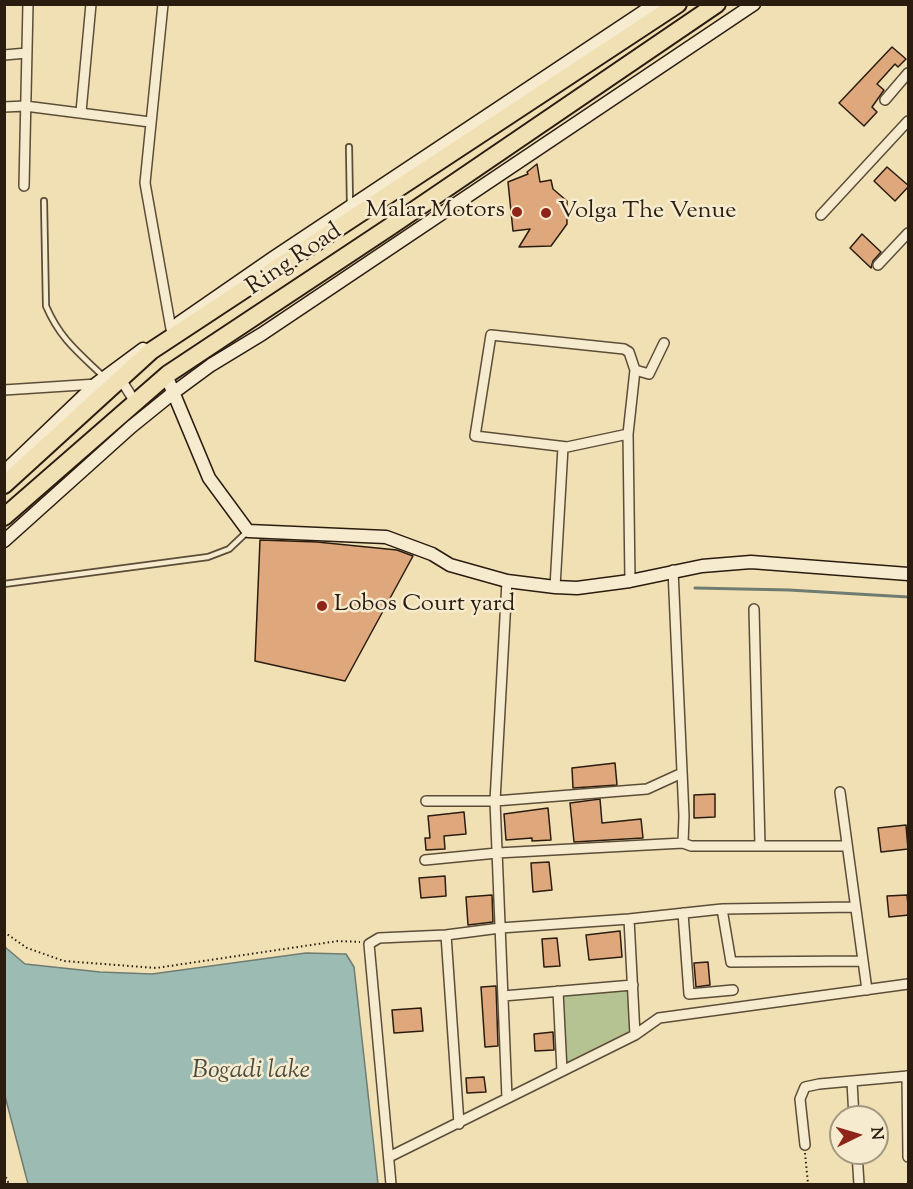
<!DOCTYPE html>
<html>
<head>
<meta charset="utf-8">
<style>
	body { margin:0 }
	#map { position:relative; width:913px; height:1189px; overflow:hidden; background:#f1e0b3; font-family:"Sorts Mill Goudy",serif }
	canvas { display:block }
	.frame { position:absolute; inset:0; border:6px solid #2b1c10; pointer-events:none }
	.north { position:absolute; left:829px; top:1105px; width:60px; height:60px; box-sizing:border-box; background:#f6ebce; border:2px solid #a59882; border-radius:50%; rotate:85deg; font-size:16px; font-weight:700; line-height:24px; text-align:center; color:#2b1c10 }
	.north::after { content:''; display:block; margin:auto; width:21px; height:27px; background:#8f2418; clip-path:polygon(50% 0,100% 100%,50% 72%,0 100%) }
</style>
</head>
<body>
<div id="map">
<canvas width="913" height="1189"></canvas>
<div class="frame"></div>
<div class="north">N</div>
</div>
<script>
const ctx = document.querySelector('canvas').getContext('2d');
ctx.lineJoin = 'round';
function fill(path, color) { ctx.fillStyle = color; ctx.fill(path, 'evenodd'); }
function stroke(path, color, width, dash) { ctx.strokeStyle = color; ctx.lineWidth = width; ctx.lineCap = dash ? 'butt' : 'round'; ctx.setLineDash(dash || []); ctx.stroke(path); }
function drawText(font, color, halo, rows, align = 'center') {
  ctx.font = font + ' "Sorts Mill Goudy",serif'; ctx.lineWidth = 5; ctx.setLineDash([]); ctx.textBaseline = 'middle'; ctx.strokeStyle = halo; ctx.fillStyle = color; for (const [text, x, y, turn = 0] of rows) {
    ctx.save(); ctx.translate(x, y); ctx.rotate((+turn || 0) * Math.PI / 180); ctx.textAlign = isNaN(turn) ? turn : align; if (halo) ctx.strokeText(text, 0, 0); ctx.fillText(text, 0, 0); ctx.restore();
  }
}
const green = new Path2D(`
	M627 989 630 1034 566 1067 562 995Z`);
const water = new Path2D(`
	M5 947 25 964 100 972 152 974 306 953 346 954 354 967 378 1184H28L5 1096Z`);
const stream = new Path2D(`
	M695 588 789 590 908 597`);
const building = new Path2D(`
	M892 47 906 59 898 67 895 64 877 84 884 90 872 107 877 112 864 126 839 103Z
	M537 164 540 182 551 180 553 189 567 201V224L551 246 519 247 530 229 513 231 508 182 528 174 527 172Z
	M887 167 909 186 895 201 874 181Z
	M862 234 881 252 873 261 871 268 850 248Z
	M260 540 317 542 397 550 413 556 345 681 255 661Z
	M615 763 617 785 573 788 572 768Z
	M715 794V817L694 818V795Z
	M600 799 602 823 641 819 643 838 574 842 570 803Z
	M548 808 551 840 532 841V838L506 840 504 814Z
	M464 812 466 834 444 836 445 849 426 850 425 838H430L428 816Z
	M906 825 908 849 881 852 878 828Z
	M549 862 552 890 533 892 531 863Z
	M445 876 446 896 421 898 419 878Z
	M492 895 493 922 468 925 466 897Z
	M907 895 909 915 889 917 887 896Z
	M620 931 622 957 589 960 586 935Z
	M557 938 560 966 544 967 542 939Z
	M708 962 710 985 696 987 694 963Z
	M496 986 498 1046 485 1047 481 987Z
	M421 1008 423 1031 394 1033 392 1010Z
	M553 1032 554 1050 535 1051 534 1034Z
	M484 1077 486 1092 467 1093 466 1078Z`);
const path = new Path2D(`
	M4 932 27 948 64 961 156 968 338 941 360 942
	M805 1153 808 1184
	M4 1173 9 1184`);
const lane = new Path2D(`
	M349 147 350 205
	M44 201 46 306C60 339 79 353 104 377
	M4 584 208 557 229 549 248 531`);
const street = new Path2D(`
	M163 4 145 183 171 329
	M4 55 27 53
	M885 100 908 73
	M4 107 25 106 150 122
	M81 112 91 4
	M24 186 28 4
	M821 215 908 121
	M878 265 908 233
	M120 378 135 402
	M4 390 97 384
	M628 434 567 447 475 436 491 335 624 349 629 352 635 370
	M630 581 628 434 635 370 649 374 664 343
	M555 587 563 447
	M754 609 760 846
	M840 792 867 990
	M426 801H495L647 789 682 773
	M683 843 691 846H846
	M425 860 497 853 683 843 684 816 673 570
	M722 909 731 962 863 961
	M683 913 689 994 733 990
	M446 935 459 1124
	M558 991 562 1071
	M503 996 633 985
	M635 1035 659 1018 908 984
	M907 1076 908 1157
	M852 1082 854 1117
	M507 1098 495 801 507 581
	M805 1145 800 1099 805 1087 819 1084 908 1076
	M857 1153 859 1184
	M389 1157 635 1035 629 919
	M391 1184 369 944 379 938 446 935 500 928 629 919 722 909 855 907`);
const secondary = new Path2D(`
	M179 323 273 258 655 4
	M166 375 209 478 248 531 386 537 432 554 450 565 507 581 555 587 577 588 630 581 702 566 751 562 908 574
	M4 472 97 383 143 349
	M4 541 131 427 173 393 211 365 262 334 754 4`);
const highway = new Path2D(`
	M4 485 151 351 678 4
	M4 517 168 374 391 226 717 4`);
const markers = [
	[517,212,6,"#8f2418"],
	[546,213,6,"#8f2418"],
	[322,606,6,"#8f2418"]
];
const poiNames = [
	["Malar Motors",505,212,"right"],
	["Volga The Venue",558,213],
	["Lobos Court yard",334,606]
];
const streetNames = [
	["Ring Road",295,261,-34]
];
const waterNames = [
	["Bogadi lake",251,1073]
];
fill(green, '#b4c391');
fill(water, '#9cbcb3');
stroke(water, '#6f7c72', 1.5);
stroke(stream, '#6f7c72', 3);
fill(building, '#dfa87c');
stroke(building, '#2b1c10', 1.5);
stroke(lane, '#5c4d39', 8);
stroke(street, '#5c4d39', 12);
stroke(secondary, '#2b1c10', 15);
stroke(highway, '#2b1c10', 20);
stroke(path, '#2b1c10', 2, [1.5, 3]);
stroke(lane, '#f6ebce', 4.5);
stroke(street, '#f6ebce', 9);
stroke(secondary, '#f6ebce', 12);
stroke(highway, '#f1e0b3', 16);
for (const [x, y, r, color] of markers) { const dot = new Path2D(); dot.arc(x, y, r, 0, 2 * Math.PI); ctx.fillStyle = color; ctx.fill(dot); stroke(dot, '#f6ebce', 2); }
drawText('24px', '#2b1c10', '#f6ebce', poiNames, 'left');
drawText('24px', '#2b1c10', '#f6ebce', streetNames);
drawText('italic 26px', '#4d4c41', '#f6ebce', waterNames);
</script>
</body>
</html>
